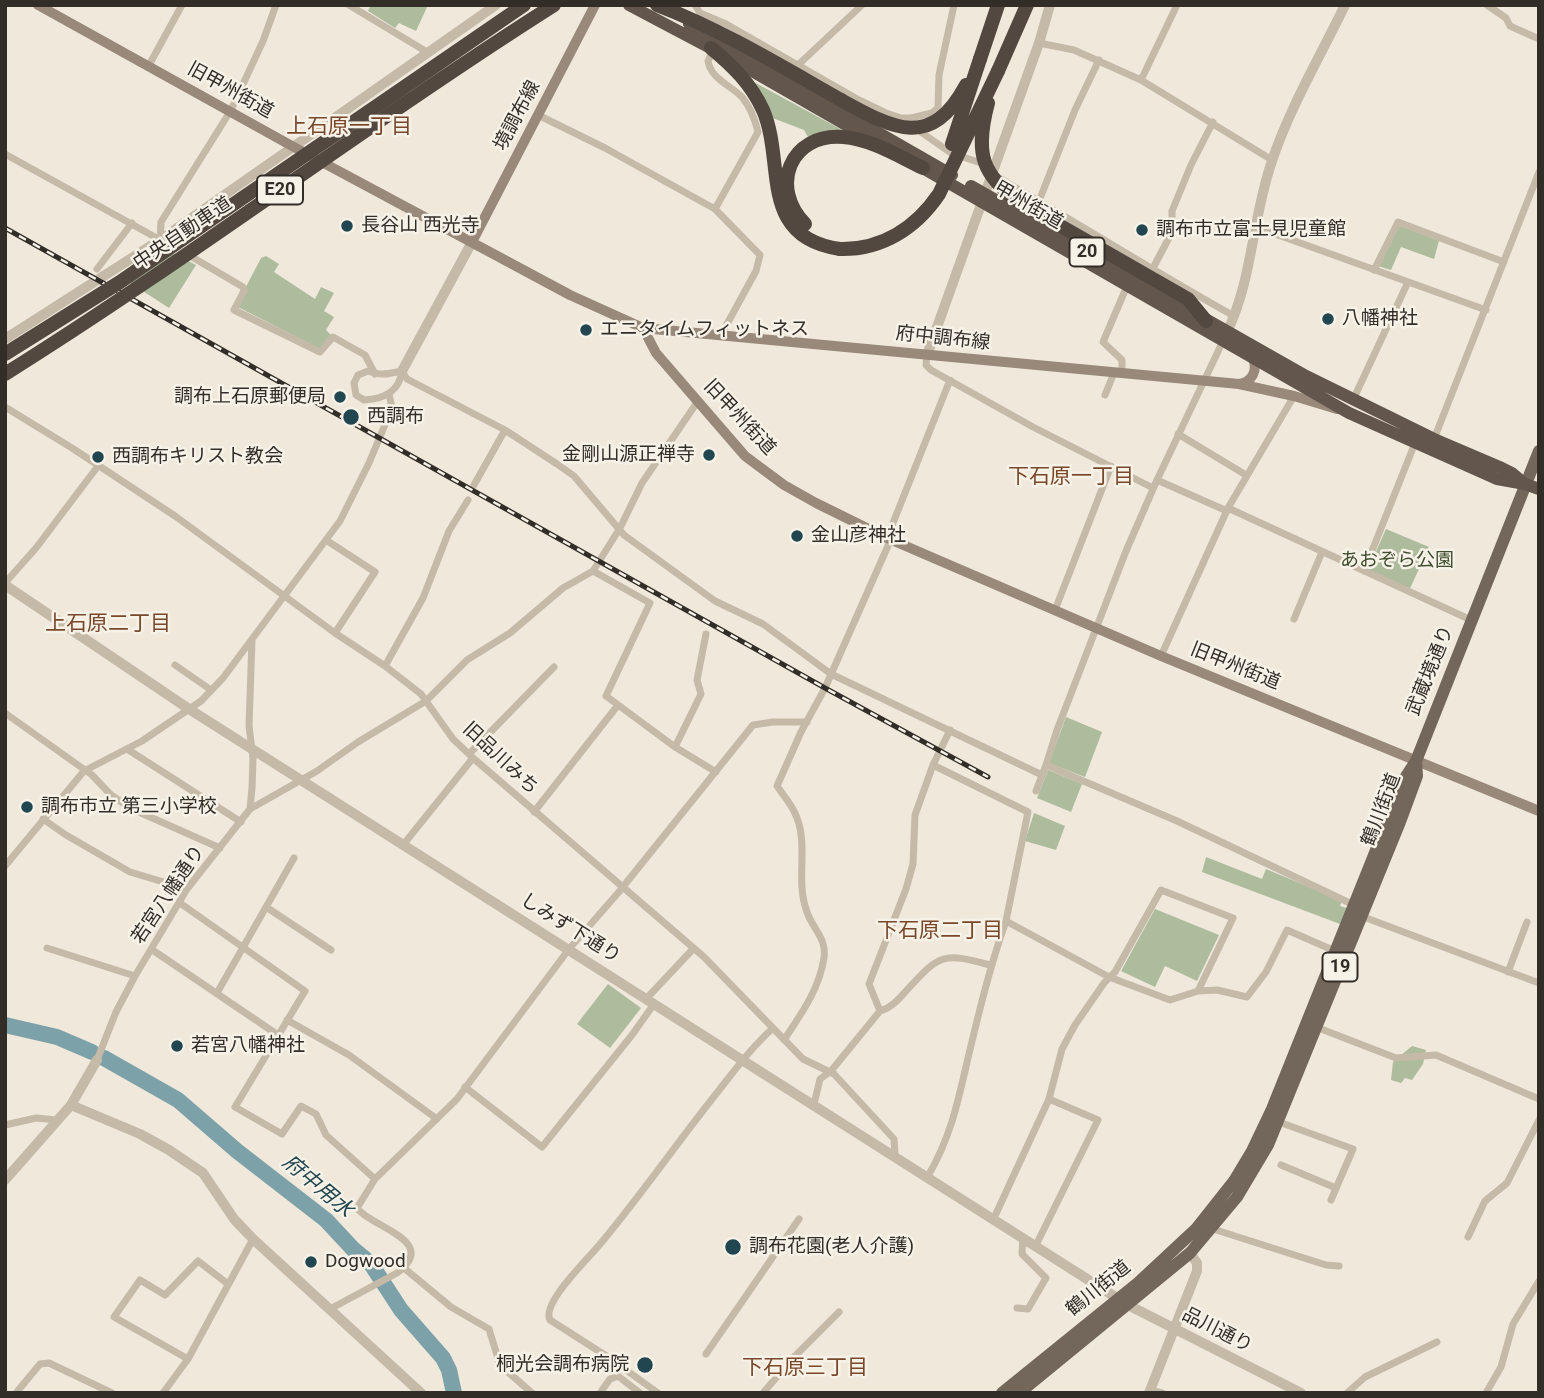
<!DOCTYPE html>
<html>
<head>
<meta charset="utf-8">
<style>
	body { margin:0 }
	#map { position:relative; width:1544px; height:1398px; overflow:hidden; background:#efe8db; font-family:Roboto,sans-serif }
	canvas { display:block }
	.frame { position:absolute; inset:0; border:7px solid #332d28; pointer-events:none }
</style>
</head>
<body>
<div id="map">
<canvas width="1544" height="1398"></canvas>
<div class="frame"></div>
</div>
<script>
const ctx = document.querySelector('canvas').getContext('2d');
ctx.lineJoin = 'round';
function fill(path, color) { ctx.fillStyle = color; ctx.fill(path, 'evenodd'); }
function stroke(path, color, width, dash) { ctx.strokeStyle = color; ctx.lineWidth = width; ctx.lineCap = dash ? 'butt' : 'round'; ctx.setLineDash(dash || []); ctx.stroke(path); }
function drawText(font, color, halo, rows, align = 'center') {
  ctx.font = font + ' Roboto,"Noto Sans JP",sans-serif'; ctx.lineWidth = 5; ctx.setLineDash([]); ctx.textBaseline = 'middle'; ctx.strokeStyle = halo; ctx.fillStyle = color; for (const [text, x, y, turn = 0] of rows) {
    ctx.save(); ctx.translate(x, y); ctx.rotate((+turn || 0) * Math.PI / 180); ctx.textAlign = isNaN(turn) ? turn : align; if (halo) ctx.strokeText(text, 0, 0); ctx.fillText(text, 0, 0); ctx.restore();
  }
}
const green = new Path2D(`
	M371 5H428L416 31 399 23 395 28 368 11Z
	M754 82 842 130 808 137 804 130 770 117Z
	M1400 225 1439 241 1434 259 1401 247 1391 270 1378 266Z
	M159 246 196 265 169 308 118 275Z
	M266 256 279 264 274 272 315 299 321 287 334 293 324 311 334 317 326 330 333 337 322 350 236 306 261 258Z
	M1386 529 1429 547 1408 593 1366 574Z
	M1066 717 1102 732 1085 777 1049 763Z
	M1048 770 1082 784 1071 812 1037 798Z
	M1034 813 1065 826 1056 850 1025 841Z
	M1206 857 1262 879 1266 869 1342 901 1340 906 1347 908 1340 924 1202 872Z
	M1155 909 1219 935 1197 981 1165 966 1155 987 1121 971Z
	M608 984 641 1008 610 1048 577 1024Z
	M1412 1046 1426 1050 1423 1064 1412 1080 1405 1078 1401 1083 1391 1080 1393 1062Z`);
const river = new Path2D(`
	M5 1025 57 1037 92 1052
	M104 1058 178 1100 237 1151 326 1220 353 1249 371 1264 401 1310 443 1358 449 1370 454 1393`);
const minor = new Path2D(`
	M349 5 427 52
	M695 5 700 13 726 24 859 100 886 113 901 118H911L932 113 938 108 939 75 954 5
	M1487 5 1506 18 1510 26 1539 39
	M1039 43 1074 50 1141 80 1272 160
	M713 50 708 61C711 79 730 85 742 97 751 108 755 119 758 132L715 209
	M798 65 862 5
	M148 67 182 5
	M1141 80 1177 5
	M538 115 605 148 715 209 760 255 756 271 721 335
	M915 128 951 153 984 164
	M5 154 164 242
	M999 178C1078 223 1155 272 1234 316
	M1039 201 1075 110 1099 60
	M1256 227 1486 310
	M160 240 161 222 231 110 263 41 276 5
	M187 254 243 287 244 291 234 310 320 352 333 337 365 355 375 374
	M97 269 132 223
	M1152 270 1172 232V211L1191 165 1213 122
	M1374 270 1398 222 1504 262
	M927 355 926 365 931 370 1033 427 1153 488
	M368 371C383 376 386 374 402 371 399 392 384 399 364 400L356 395 354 383 358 375Z
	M402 371 407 379 505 430 557 464 574 476 624 535 715 601 763 624 831 674 1042 775
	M1122 373V360L1103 342 1127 286
	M1105 395 1114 373
	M1353 400 1408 282
	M5 407 72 448 175 516 335 633 385 666 421 694 453 739 473 758 704 957 803 1059 834 1074 894 1139 895 1155
	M1178 434 1246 475
	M1434 439 1539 172
	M1157 480 1227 511
	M474 485 505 430
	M1228 508 1471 620
	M887 538 950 380
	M326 540 375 572 335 633
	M593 571 650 603 606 696 675 747 716 772
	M1364 571 1415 443
	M5 583 36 548 98 466
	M1055 610 1111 466
	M1294 619 1322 552
	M1161 656 1228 508 1294 396
	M175 665 211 690
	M385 666 423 598 449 531 468 500
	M5 713 92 775 111 795 132 809 220 848
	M950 730 933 765 915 815 913 864 906 889 869 984 880 1011C891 1008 898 1000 906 991 940 954 942 952 990 965
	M675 747 701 694 697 680 706 634
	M127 749 241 822
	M469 754 554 667
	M933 765 1028 812 1006 921
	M1046 765 1057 730 1126 551 1157 480 1223 341
	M1036 791 1046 765 1177 821 1354 905
	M250 809 317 771 358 742 426 701 467 660 510 633 563 588 593 571 620 528 642 483 698 401
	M534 812 618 705
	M43 819 66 835 130 872 187 889
	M403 845 473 758
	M5 866 84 771 142 741 201 701 223 678 340 521 369 463 392 408 389 394
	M180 903 305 991 235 1107 282 1134 301 1106 316 1114 326 1135 375 1179
	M266 907 331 950
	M1361 916 1539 983
	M47 948 135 976
	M151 949 278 1035
	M1508 972 1527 922
	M1198 991 1217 990 1247 997 1266 972 1287 930 1335 951
	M217 993 294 858
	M647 998 693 949
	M287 1020 349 1055 437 1119
	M1316 1027 1396 1058 1436 1055 1539 1099
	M784 1040C801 1014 819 990 824 958 827 937 811 928 806 909 796 880 808 846 797 818 793 806 784 796 777 786L801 732 825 688 891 539
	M97 1060 116 1012 135 976 187 889 250 809 252 788 253 758 249 726 252 640
	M465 1087 542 1147 632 1035 654 1004
	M814 1104 820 1079 831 1071 880 1011
	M1279 1122 1353 1149 1331 1200
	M5 1125 36 1118 57 1120
	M1281 1165 1336 1188
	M928 1176C951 1137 958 1101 968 1058 979 1012 990 966 1006 921L1109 977 1170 1000 1198 991 1233 918 1161 890 1115 972 1104 983 1075 1025 1062 1049 1049 1099 994 1218
	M1213 1229 1326 1265 1339 1266
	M1468 1237 1485 1201 1507 1183 1539 1120
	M1036 1245 1098 1120 1049 1099
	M404 1268 451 1307 489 1329 500 1365 532 1393
	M1017 1308 1028 1309 1046 1278 1022 1254 1023 1237
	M330 1309 397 1273C441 1241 370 1227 357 1208L375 1179 457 1099 569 949 618 893 753 725 773 722H807
	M706 1354 799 1219
	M188 1359 114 1317 140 1280 165 1295 198 1261 228 1284
	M1150 1390 1162 1393
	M16 1393 40 1364 49 1363 112 1393
	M163 1393 188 1359 253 1239
	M600 1393 610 1379 618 1376 640 1393
	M658 1393 608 1357 550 1320C541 1303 589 1258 601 1243 641 1195 677 1143 716 1094 734 1071 751 1048 772 1029
	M763 1393 793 1358 839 1312
	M1347 1393 1365 1377 1437 1342
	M1486 1393 1501 1367 1513 1324 1539 1281`);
const tertiary = new Path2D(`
	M1227 332C1253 278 1252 218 1272 161 1289 109 1321 55 1345 5
	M5 339 160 240 496 5
	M927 355 1039 43 1050 5
	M402 371 472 242
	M5 585 189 709 1128 1305 1301 1393
	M71 1105 140 1134 169 1150 203 1173 234 1219 253 1239 421 1393
	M5 1180 71 1105 97 1060
	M1149 1393 1197 1271V1263L1190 1253`);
const secondary = new Path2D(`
	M38 5 292 146 570 295 643 328 1239 384 1294 396 1337 409
	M472 242 595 5
	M643 328 656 353 745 456 784 485 816 503 887 538 1161 656 1539 811
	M1239 384C1252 382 1258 371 1253 358`);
const primary = new Path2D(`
	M1002 1393 1138 1283 1196 1229 1234 1181 1252 1151 1272 1109 1405 778 1416 761 1539 451
	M1019 1393 1190 1253 1237 1197 1268 1145 1400 822 1417 776 1416 761`);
const trunk = new Path2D(`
	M629 5 733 60 874 141
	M689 24 952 175
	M914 163 1349 413 1497 479 1525 484 1539 489
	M971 186 1306 376 1434 439 1502 468 1512 473 1525 484`);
const motorway = new Path2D(`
	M657 5C722 30 781 66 841 100
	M711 48C733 66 751 84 763 110 786 163 757 237 840 249
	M980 59 998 5
	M998 71 1027 5
	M1024 205 1188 299 1206 321
	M805 224C769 187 790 133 843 137 871 139 898 156 923 168`);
const rail = new Path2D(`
	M5 228 825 688 988 777`);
const motorwayBridge = new Path2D(`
	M841 100C894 129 931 150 966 85
	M988 103C975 152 980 176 1024 205
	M952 144 980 59
	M840 249C882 250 916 228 939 194L998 71
	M5 354 120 282 524 5
	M5 374C192 257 368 123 554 5`);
const markers = [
	[347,226,7,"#224650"],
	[1142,230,7,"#224650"],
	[1328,319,7,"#224650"],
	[586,330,7,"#224650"],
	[340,397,7,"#224650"],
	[351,417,9,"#224650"],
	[709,455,7,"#224650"],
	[98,457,7,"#224650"],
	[797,536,7,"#224650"],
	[27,807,7,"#224650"],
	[177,1046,7,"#224650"],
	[733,1247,9,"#224650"],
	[311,1262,7,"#224650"],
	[645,1365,9,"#224650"]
];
const shields = [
	[280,190,46],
	[1087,252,35],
	[1340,967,35]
];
const shieldNames = [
	["E20",280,190],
	["20",1087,252],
	["19",1340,967]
];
const streetNames = [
	["旧甲州街道",230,91,29],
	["境調布線",518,116,-62],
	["甲州街道",1028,206,30],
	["中央自動車道",183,234,-34],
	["府中調布線",943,339,6],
	["旧甲州街道",739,418,47],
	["旧甲州街道",1235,667,22],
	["武蔵境通り",1431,671,-68],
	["旧品川みち",500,759,43],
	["鶴川街道",1382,810,-69],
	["若宮八幡通り",169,895,-56],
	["しみず下通り",570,929,32],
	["鶴川街道",1099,1289,-39],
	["品川通り",1217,1331,27]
];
const poiNames = [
	["長谷山 西光寺",361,226],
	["調布市立富士見児童館",1156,230],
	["八幡神社",1342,319],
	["エニタイムフィットネス",600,330],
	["調布上石原郵便局",326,397,"right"],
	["西調布",367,417],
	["金剛山源正禅寺",695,455,"right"],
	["西調布キリスト教会",112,457],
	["金山彦神社",811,536],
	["調布市立 第三小学校",41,807],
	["若宮八幡神社",191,1046],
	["調布花園(老人介護)",749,1247],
	["Dogwood",325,1262],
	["桐光会調布病院",629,1365,"right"]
];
const parkNames = [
	["あおぞら公園",1397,561]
];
const neighbourhoodNames = [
	["上石原一丁目",349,128],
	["下石原一丁目",1071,478],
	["上石原二丁目",108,625],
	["下石原二丁目",940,932],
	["下石原三丁目",805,1369]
];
const waterNames = [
	["府中用水",317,1187,40]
];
fill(green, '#adbc9d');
stroke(river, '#7da1a8', 16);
stroke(minor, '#c5b9a8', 7);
stroke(tertiary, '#c5b9a8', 10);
stroke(secondary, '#98897a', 10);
stroke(primary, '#73665a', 12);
stroke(trunk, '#63574d', 12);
stroke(motorway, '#534840', 14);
stroke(rail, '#332d28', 5);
stroke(rail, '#f7f2e7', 2.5, [8]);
stroke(motorwayBridge, '#534840', 14);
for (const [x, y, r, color] of markers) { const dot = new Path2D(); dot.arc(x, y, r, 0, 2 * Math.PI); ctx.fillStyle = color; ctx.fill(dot); stroke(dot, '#f7f2e7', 2.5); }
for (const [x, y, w] of shields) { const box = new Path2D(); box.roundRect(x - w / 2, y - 14.5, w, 29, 5); ctx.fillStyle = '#f7f2e7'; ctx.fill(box); stroke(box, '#332d28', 2); }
drawText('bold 18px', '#332d28', null, shieldNames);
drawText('19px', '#332d28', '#f7f2e7', streetNames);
drawText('19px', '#332d28', '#f7f2e7', poiNames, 'left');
drawText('19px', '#3e4e2e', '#f7f2e7', parkNames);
drawText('21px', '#79472a', '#f7f2e7', neighbourhoodNames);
drawText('italic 21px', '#224650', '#f7f2e7', waterNames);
</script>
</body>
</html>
